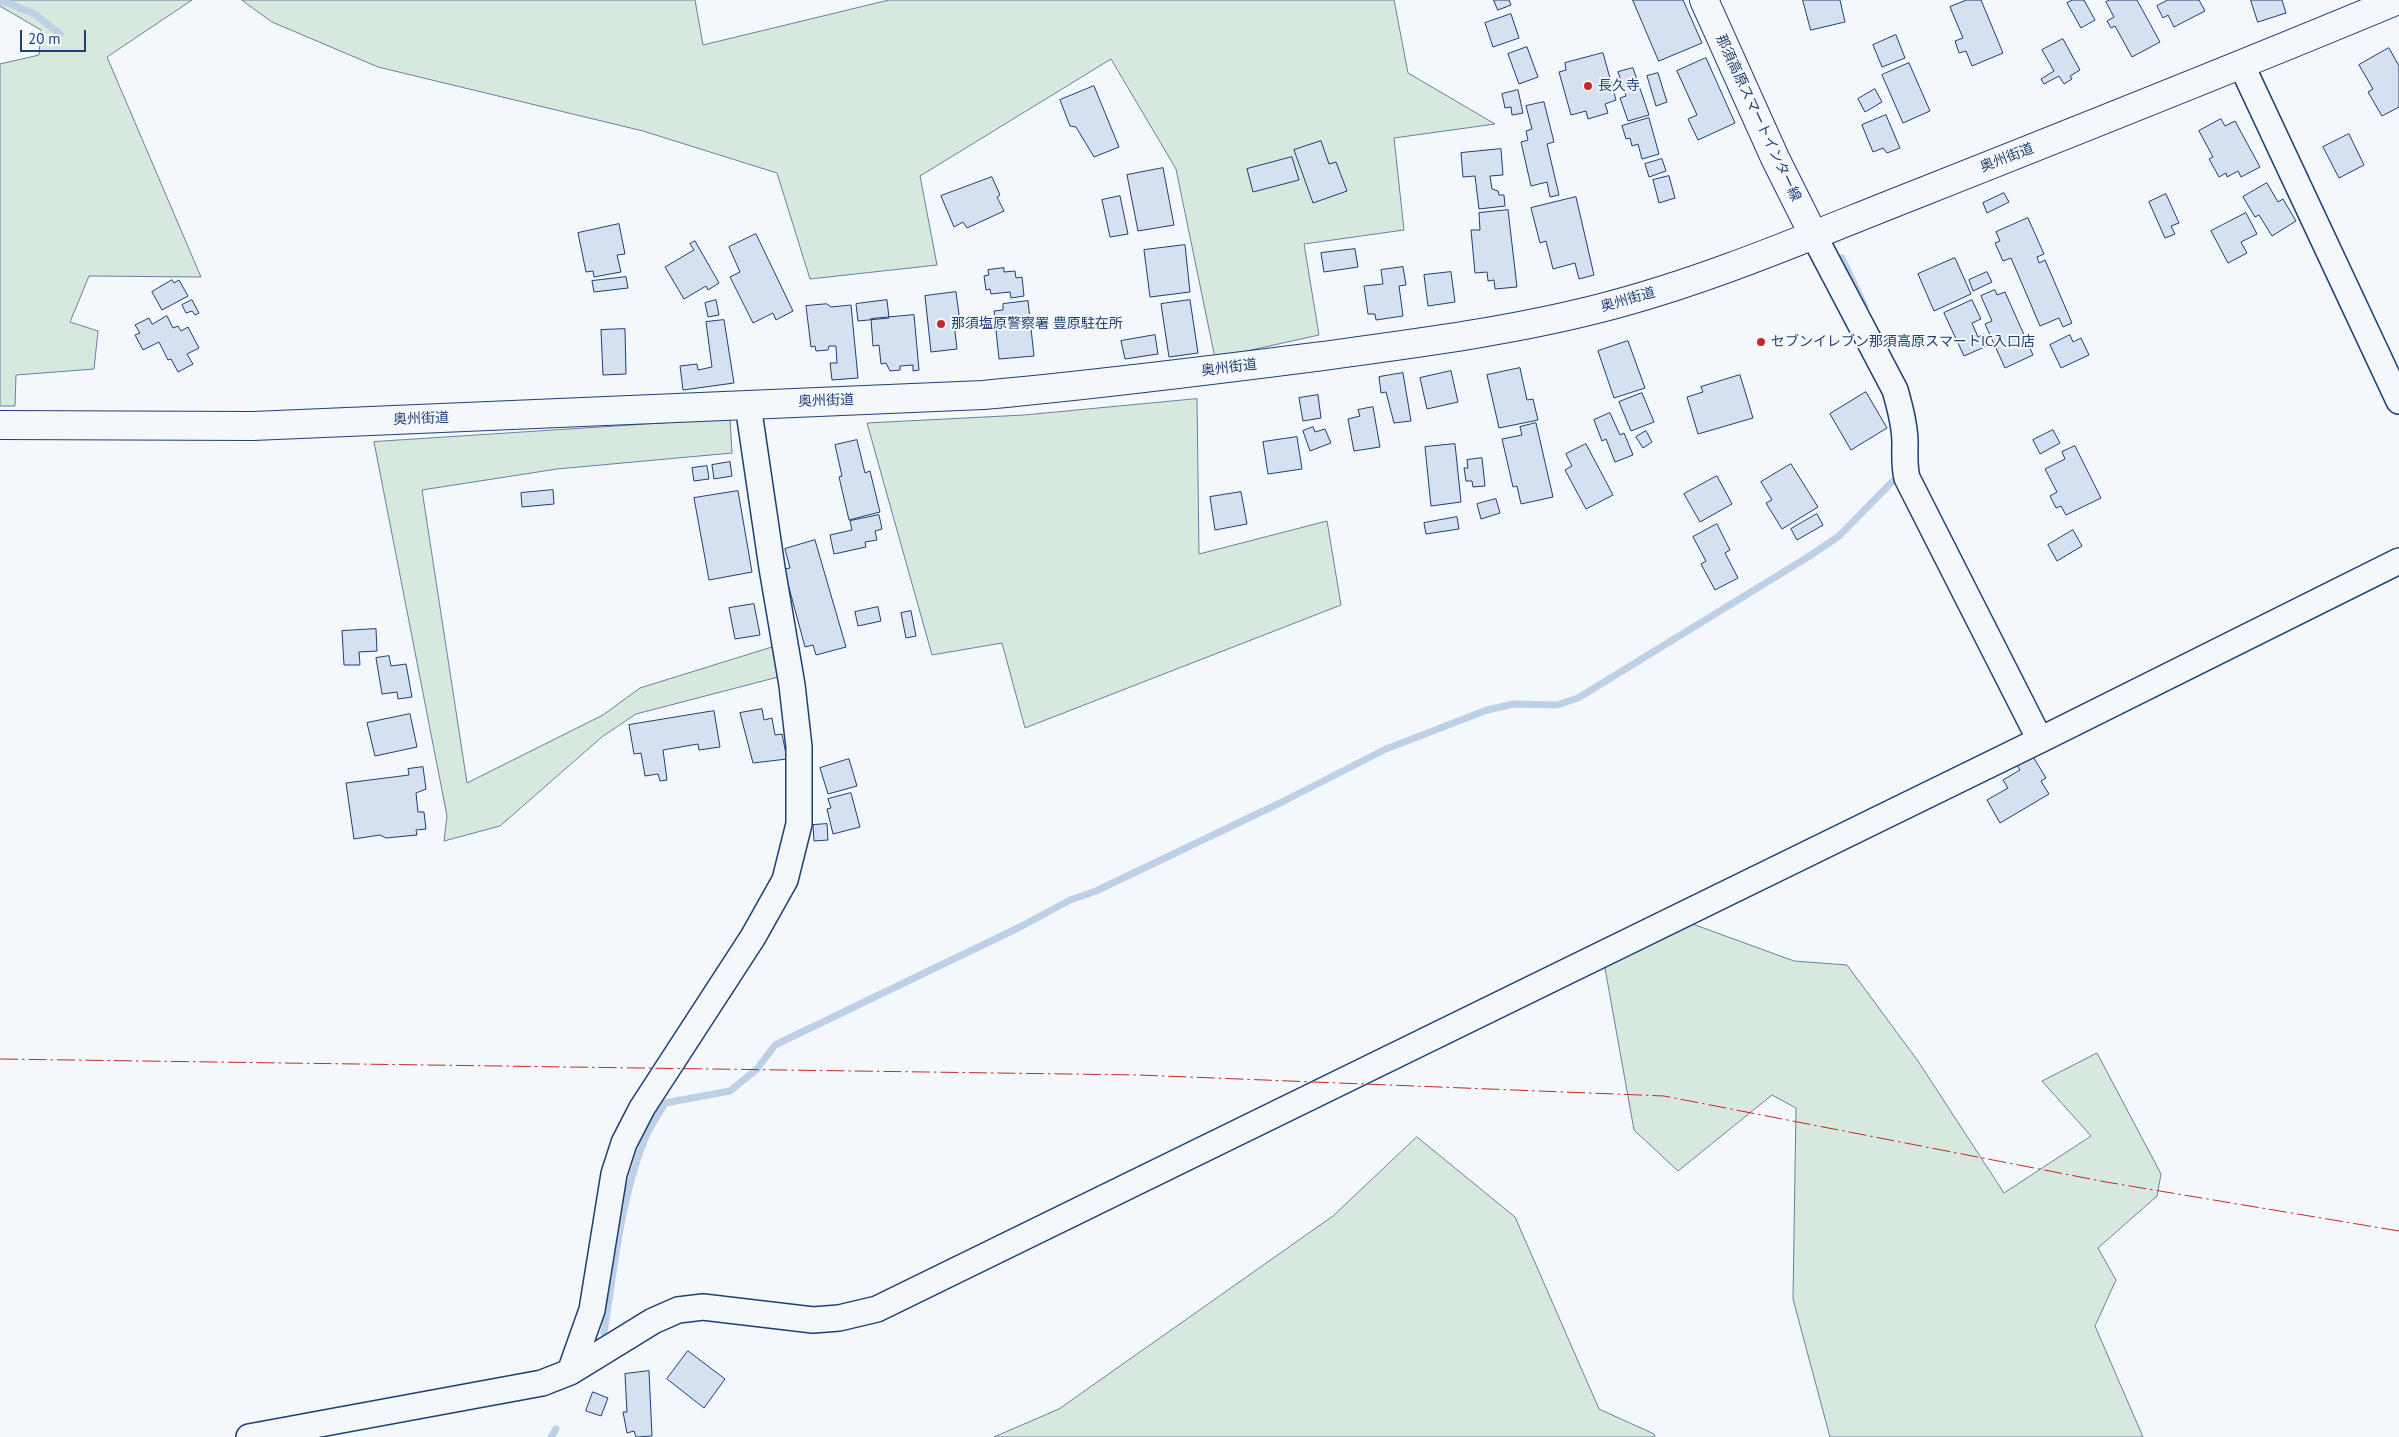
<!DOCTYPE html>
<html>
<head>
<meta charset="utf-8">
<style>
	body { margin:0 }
	#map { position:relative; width:2399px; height:1437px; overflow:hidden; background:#f4f7fb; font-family:"PT Sans",sans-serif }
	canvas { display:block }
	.scale { position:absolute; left:20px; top:30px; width:66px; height:22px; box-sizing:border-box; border:2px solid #1d3f73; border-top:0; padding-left:6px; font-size:15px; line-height:18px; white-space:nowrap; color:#1d3f73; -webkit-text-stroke:4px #f4f7fb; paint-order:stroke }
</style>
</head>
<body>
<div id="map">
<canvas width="2399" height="1437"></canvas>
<div class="scale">20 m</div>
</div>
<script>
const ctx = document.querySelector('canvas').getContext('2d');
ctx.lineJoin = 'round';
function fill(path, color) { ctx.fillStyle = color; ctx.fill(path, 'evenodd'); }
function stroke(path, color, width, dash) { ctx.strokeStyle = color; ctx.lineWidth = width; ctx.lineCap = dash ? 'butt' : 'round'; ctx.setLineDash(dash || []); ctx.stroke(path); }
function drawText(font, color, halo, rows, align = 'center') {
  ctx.font = font + ' "PT Sans","Noto Sans JP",sans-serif'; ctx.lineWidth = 4; ctx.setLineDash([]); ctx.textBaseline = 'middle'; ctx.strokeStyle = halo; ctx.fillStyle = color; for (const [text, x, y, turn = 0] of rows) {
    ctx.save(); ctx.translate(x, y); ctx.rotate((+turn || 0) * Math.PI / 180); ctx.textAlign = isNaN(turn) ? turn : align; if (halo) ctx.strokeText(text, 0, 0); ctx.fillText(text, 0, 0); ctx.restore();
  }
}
const green = new Path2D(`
	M0 0H192L107 57 201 277 89 276 70 322 98 331 94 369 16 375 15 406H0V64L39 55 41 30 0 6Z
	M242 0H695L703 45 889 0H1394L1408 73 1495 124 1394 138 1404 230 1304 244 1319 335 1215 358 1176 169 1111 59 920 176 937 265 810 279 777 173 643 131 378 67 272 22Z
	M1197 399 1199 554 1327 521 1341 605 1025 728 1002 643 932 655 867 423 1024 415Z
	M730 419 732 453 557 469 422 490 467 783 603 715 640 688 775 646 782 676 636 714 603 736 500 826 444 841 447 816 374 442Z
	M1687 922 1794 961 1847 965 1918 1061 2004 1193 2091 1136 2042 1081 2097 1053 2161 1174 2157 1196 2098 1248 2116 1280 2095 1326 2143 1437H1830L1793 1299 1796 1108 1772 1095 1678 1171 1634 1130 1605 968Z
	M1417 1137 1515 1217 1599 1409 1654 1434 1655 1437H994L1059 1409 1333 1216Z`);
const stream = new Path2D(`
	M0 0 35 14 60 34
	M1842 258 1865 307
	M604 1333C614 1269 621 1196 646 1136 651 1125 659 1114 665 1103L730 1091 757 1069 775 1045 1018 928 1070 900 1096 891 1282 802 1386 749 1487 710 1514 704 1557 705 1578 698 1808 557 1839 536 1893 481
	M551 1437 556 1429`);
const building = new Path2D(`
	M1494 0H1509L1511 5 1498 10Z
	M1633 0H1683L1702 43 1659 61Z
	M1803 0H1840L1845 22 1811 30Z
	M1967 0H1981L2003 53 1972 66 1966 51 1959 53 1955 41 1963 38 1950 7Z
	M2073 0H2084L2095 20 2081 28 2067 3Z
	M2110 0H2137L2160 42 2132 57 2115 26 2111 28 2107 21 2114 17 2106 2Z
	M2168 0H2199L2205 11 2174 27 2168 15 2163 18 2157 6Z
	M2251 0H2282L2286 13 2258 22Z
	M1511 14 1519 38 1493 47 1485 23Z
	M1896 35 1905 58 1882 67 1873 45Z
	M2063 39 2080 70 2070 76 2072 79 2064 84 2059 76 2044 84 2041 79 2054 71 2042 50Z
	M1527 47 1538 77 1519 84 1508 54Z
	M2389 48 2399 66V107L2382 116 2368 92 2373 89 2359 65Z
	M1603 53 1616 100 1605 104 1608 113 1588 119 1586 111 1571 115 1559 72 1566 70 1565 63Z
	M1706 58 1735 123 1698 140 1688 119 1697 115 1677 71Z
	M1909 63 1930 111 1903 123 1882 75Z
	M1633 68 1649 115 1628 121 1620 98 1626 96 1618 72Z
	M1658 73 1667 102 1656 106 1647 76Z
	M1094 86 1119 147 1094 157 1076 127 1070 126 1060 100Z
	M1875 89 1882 102 1865 112 1858 99Z
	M1518 90 1523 113 1512 115 1511 107 1505 108 1502 94Z
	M1544 102 1554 142 1547 144 1559 195 1550 197 1547 182 1531 186 1521 142 1528 140 1526 131 1532 129 1526 106Z
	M1886 115 1900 148 1887 153 1883 148 1873 152 1862 125Z
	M1649 118 1659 154 1642 159 1638 144 1632 146 1630 138 1626 139 1622 126Z
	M2221 119 2225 126 2235 121 2260 167 2241 177 2238 171 2227 177 2226 173 2219 177 2209 159 2213 157 2199 131Z
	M2349 134 2364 165 2339 178 2323 147Z
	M1321 141 1329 164 1336 162 1347 191 1313 203 1294 150Z
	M1501 149 1503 175 1490 176 1492 189 1498 191 1499 195H1504L1505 206 1479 209 1475 176 1463 177 1461 153Z
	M1292 157 1299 180 1253 192 1247 169Z
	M1662 159 1666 171 1649 177 1645 164Z
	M1163 168 1174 225 1138 231 1127 175Z
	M1669 176 1675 198 1659 203 1653 180Z
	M992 177 1000 195 997 197 1004 211 967 228 963 222 954 227 941 196Z
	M2267 183 2278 202 2283 199 2296 221 2272 236 2259 215 2255 217 2243 197Z
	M2004 193 2009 202 1987 213 1983 203Z
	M2166 194 2179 223 2171 226 2175 234 2165 238 2149 202Z
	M1120 196 1128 234 1110 237 1102 200Z
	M1576 197 1594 275 1579 279 1575 263 1553 269 1546 241 1540 243 1531 208Z
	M1508 210 1517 287 1495 289 1494 280 1488 281 1487 272 1475 273 1471 230H1480L1479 213Z
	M2246 213 2257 234 2241 242 2247 253 2228 263 2211 231Z
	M2028 218 2044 254 2037 257 2039 263 2045 260 2072 323 2063 327 2059 318 2040 326 2011 258 2003 261 1995 243 2000 241 1996 232Z
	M619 224 625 254 617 255 621 272 594 277 593 271 586 272 578 233Z
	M756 234 793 311 776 320 773 313 753 323 730 277 740 272 729 247Z
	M695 241 719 283 708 290 706 286 684 299 665 267 694 250 690 244Z
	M1185 245 1190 292 1150 297 1144 250Z
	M1355 249 1358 267 1324 272 1321 253Z
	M1955 258 1971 294 1934 311 1918 274Z
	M1403 267 1406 285 1399 286 1403 316 1376 320 1375 314H1368L1364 286 1383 284 1381 270Z
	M1004 268V272L1015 271 1016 278 1022 277 1024 296 1011 298 1010 292 991 294 990 289 986 290 984 276 989 275 988 270Z
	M1451 272 1455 302 1428 306 1424 275Z
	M1987 272 1992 282 1973 291 1969 280Z
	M626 277 628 288 594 292 592 281Z
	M172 280 174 283 179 280 188 296 162 310 152 292Z
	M1995 290 1997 295 2005 292 2033 355 2005 368 1985 324 1992 321 1981 296Z
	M956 292 960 322 954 323 957 349 931 352 925 296Z
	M192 300 199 313 195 315 192 311 186 313 182 305Z
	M716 300 719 315 708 317 705 303Z
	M887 300 889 318 858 321 856 304Z
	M1190 300 1198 353 1169 357 1161 304Z
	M1972 300 1981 319 1972 323 1978 337 1984 334 1989 345 1964 356 1944 313Z
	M1028 301 1034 356 999 359 994 311 1003 310V304Z
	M827 304 831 307 851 305 858 378 832 380 830 363H837L836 346H829L828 350 816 351 815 346 811 347 806 306Z
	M914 315 919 370 913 371V365L900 366V370L890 371 886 363 881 364 879 345 873 346 871 319Z
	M167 316 173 328 178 326 181 331 188 327 199 348 187 354 193 364 178 372 171 359 168 360 159 342 143 350 135 335 140 333 135 325 149 318 152 324Z
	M724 320 734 383 683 390 680 366 697 364 698 370 712 367 706 322Z
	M625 329 626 374 603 375 601 330Z
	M1155 335 1158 354 1125 359 1121 341Z
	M2070 335 2073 342 2081 338 2089 355 2061 368 2050 345Z
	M1628 341 1645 388 1614 398 1598 351Z
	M1520 368 1527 400 1533 399 1538 420 1499 428 1487 375Z
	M1451 371 1458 402 1427 409 1420 378Z
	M1403 373 1411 421 1394 423 1386 392 1381 393 1379 377Z
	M1740 375 1753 418 1698 434 1687 397 1703 392 1701 387Z
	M1866 392 1887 428 1851 450 1830 414Z
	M1642 393 1654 422 1631 431 1619 402Z
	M1318 395 1321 418 1303 421 1299 398Z
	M1373 407 1380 447 1354 451 1348 419 1360 416 1358 410Z
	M1610 413 1620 435 1624 433 1633 455 1615 462 1606 439 1602 441 1594 420Z
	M1536 423 1553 497 1521 504 1517 486 1513 487 1502 439 1522 435 1520 427Z
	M1313 427 1315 432 1325 429 1331 443 1310 451 1303 431Z
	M2053 430 2060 443 2040 454 2033 440Z
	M1646 431 1652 442 1643 448 1636 437Z
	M1297 437 1302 469 1268 474 1263 442Z
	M857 440 865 473 870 471 880 512 849 520 839 477 842 476 835 445Z
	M1455 444 1461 502 1431 506 1425 447Z
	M1586 444 1613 495 1586 509 1565 470 1572 466 1566 454Z
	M2075 446 2101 498 2066 515 2061 506 2056 508 2050 496 2057 492 2045 469 2065 459 2062 452Z
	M1482 458 1485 486 1473 487 1472 481H1466L1464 468H1468L1467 460Z
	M730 462 732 476 714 479 712 465Z
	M1791 464 1818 507 1782 529 1766 503 1772 500 1761 482Z
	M707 466 709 479 694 481 692 468Z
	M1717 476 1732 504 1700 522 1684 494Z
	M553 490 554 504 522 507 521 493Z
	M738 491 752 572 709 580 694 498Z
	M1241 492 1247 524 1215 530 1210 497Z
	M1496 499 1500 513 1481 519 1477 504Z
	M1817 514 1823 525 1797 540 1791 529Z
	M879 515 882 529 875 531 877 540 865 542 866 547 834 554 830 535 852 530 850 521Z
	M1457 517 1459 529 1426 534 1424 523Z
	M1717 524 1730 550 1725 553 1738 578 1715 590 1701 564 1706 561 1693 537Z
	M2073 530 2082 546 2057 561 2048 545Z
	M815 540 846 647 816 655 813 645 805 647 784 569 790 568 785 549Z
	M754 604 760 635 735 639 729 608Z
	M878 607 881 621 858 626 855 612Z
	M911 611 916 636 906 638 901 613Z
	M376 629 377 651 359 652 360 665H344L342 631Z
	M389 656 391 666 406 664 412 697 398 699 397 692 382 694 376 658Z
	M762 709 764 720 772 718 775 735 782 734 787 759 753 763 740 713Z
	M714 711 720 747 699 750 698 744 663 750 667 780 660 781 658 774 645 776 641 753 634 754 629 725Z
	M410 714 417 747 375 756 367 723Z
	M2032 755 2046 778 2041 781 2049 794 2000 823 1987 800 2008 788 2003 780 2020 770 2016 764Z
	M849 759 857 786 828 794 820 768Z
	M423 767 426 789 416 793 418 812H424L426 829 416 830 417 835 386 838 380 835 354 839 346 783 409 775 408 769Z
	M851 793 860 827 833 834 827 809 831 808 828 799Z
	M827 824 828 840 814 841 813 825Z
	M688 1351 725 1379 704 1408 667 1379Z
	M649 1371 652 1436 636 1437 634 1431 627 1433 623 1412H627L625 1374Z
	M593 1392 608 1398 601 1416 586 1411Z`);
const minor = new Path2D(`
	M2242 66 2399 401
	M1813 234 1895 390C1900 407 1905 425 1905 443 1905 456 1904 466 1907 478L2040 740
	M570 1372 592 1310 614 1174 624 1143 642 1108 753 937 785 880 799 824V747L792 685 772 568 748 405
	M249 1437 542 1383 570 1372 653 1321 678 1310 703 1307 813 1320 839 1318 877 1309 2040 740 2399 561`);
const major = new Path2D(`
	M1704 0 1775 158 1813 234`);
const highway = new Path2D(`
	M0 425 253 426 983 395C1094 385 1205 371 1315 357 1411 344 1507 332 1601 308 1711 280 1817 233 1922 192 2081 129 2240 66 2398 0`);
const power = new Path2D(`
	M0 1059 1139 1075 1664 1096 2106 1182 2399 1231`);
const markers = [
	[1588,86,5,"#c62828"],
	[941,324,5,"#c62828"],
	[1761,342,5,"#c62828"]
];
const poiNames = [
	["長久寺",1598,86],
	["那須塩原警察署 豊原駐在所",951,324],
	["セブンイレブン那須高原スマートIC入口店",1771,342]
];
const streetNames = [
	["那須高原スマートインター線",1758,118,65],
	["奥州街道",2007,158,-21],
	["奥州街道",1628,300,-16],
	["奥州街道",1229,368,-7],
	["奥州街道",826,401,-2],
	["奥州街道",421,419,-2]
];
fill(green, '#d7e8df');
stroke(green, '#687fa3', 1);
stroke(stream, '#bed0e5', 7);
fill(building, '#d5e0f0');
stroke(building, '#1d3f73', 1);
stroke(minor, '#1d3f73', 28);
stroke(major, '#1d3f73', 30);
stroke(highway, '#1d3f73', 30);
stroke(minor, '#f4f7fb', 25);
stroke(major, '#f4f7fb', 28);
stroke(highway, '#f4f7fb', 28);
stroke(power, '#c62828', 1, [18, 4, 2.5, 4]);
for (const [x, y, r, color] of markers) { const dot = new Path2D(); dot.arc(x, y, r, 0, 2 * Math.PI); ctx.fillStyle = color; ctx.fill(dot); stroke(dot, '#f4f7fb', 2); }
drawText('14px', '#1d3f73', '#f4f7fb', poiNames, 'left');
drawText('14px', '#1d3f73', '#f4f7fb', streetNames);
</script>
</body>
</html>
